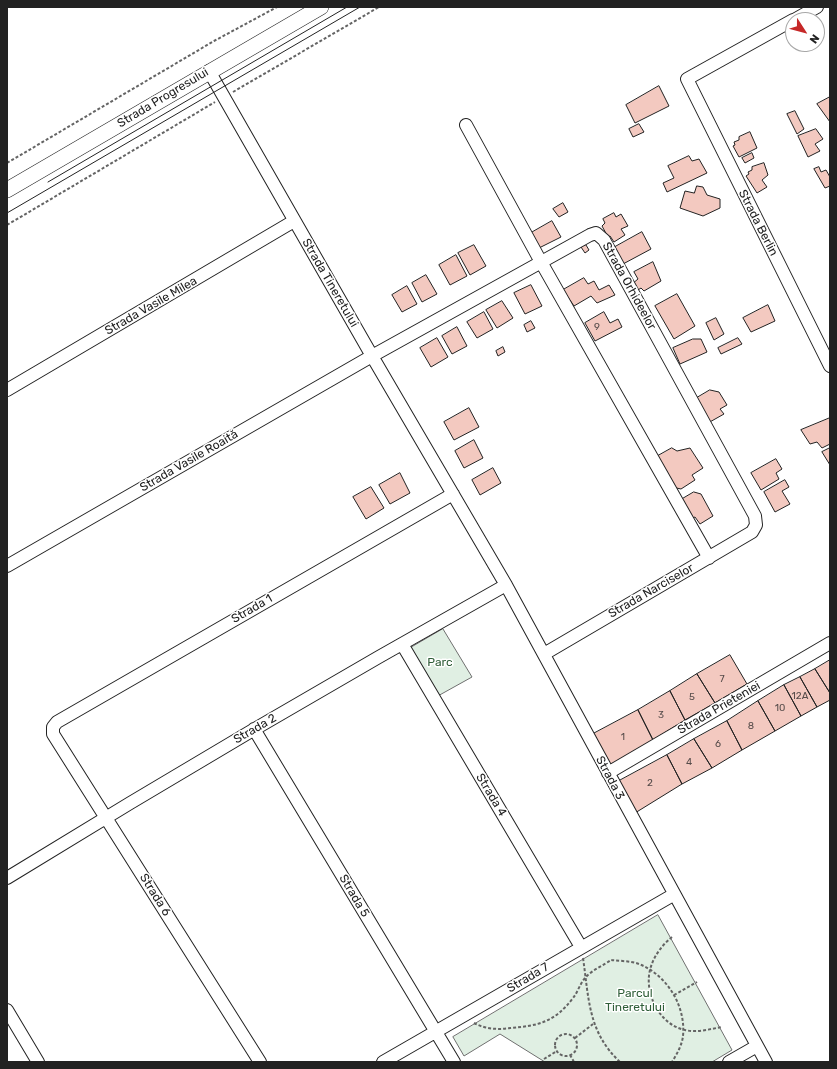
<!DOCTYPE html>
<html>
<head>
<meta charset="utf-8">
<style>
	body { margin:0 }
	#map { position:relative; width:837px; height:1069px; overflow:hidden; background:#fff; font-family:Rubik,sans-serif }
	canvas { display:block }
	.frame { position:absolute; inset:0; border:8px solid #222; pointer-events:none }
	.north { position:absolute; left:785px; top:12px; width:40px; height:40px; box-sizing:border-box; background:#fff; border:1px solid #a7a7a7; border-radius:50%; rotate:126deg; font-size:11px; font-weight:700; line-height:16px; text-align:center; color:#222 }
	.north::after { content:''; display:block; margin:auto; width:14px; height:18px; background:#c62828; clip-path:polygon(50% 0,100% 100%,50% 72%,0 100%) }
</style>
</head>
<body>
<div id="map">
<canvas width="837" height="1069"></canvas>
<div class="frame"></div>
<div class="north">N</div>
</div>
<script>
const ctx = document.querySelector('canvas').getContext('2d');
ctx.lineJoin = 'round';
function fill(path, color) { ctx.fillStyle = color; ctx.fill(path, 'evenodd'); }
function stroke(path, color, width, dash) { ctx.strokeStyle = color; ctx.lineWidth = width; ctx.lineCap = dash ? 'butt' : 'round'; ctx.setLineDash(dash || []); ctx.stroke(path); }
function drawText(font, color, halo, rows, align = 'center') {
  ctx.font = font + ' Rubik,sans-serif'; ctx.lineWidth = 3; ctx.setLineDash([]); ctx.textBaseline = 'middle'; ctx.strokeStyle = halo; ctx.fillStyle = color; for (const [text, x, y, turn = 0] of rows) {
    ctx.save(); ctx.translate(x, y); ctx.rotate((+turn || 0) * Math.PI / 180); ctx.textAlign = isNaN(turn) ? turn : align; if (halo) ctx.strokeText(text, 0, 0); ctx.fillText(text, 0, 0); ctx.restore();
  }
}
const green = new Path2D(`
	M443 629 472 677 436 697 407 650Z
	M658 915 732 1050 712 1062H545L500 1034 464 1056 453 1037Z`);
const building = new Path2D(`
	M659 86 669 106 635 123 626 105Z
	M830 97V122L817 104Z
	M795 111 804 129 797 134 787 114Z
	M639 124 644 132 633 137 629 129Z
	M816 129 823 139 815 144 820 151 808 157 798 136Z
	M750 132 757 148 739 157 733 146 735 145 734 142 739 140V137Z
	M752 153 754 158 745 163 742 158Z
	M689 156 692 161 699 159 707 173 667 192 663 183 674 178 668 166Z
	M764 163 768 175 762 180 767 187 757 193 746 176 749 174 748 172 752 170V167Z
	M819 167 821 172 826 170 830 177V186L825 188 814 169Z
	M697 186 703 187 707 195 720 199V208L703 216 680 208 685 191 694 193Z
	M563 203 568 212 559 217 553 209Z
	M614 213 616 217 621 214 628 226 621 229 625 235 614 242 610 236 608 237 602 226 605 223 603 219Z
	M552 221 561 237 539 248 531 233Z
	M642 232 651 249 623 264 615 247Z
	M474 245 486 266 470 275 458 253Z
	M586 245 589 250 585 253 581 247Z
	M456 255 467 276 450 285 439 265Z
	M653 262 661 281 644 291 641 288 638 290 632 284 638 279 634 272Z
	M426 275 437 294 422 302 412 283Z
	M584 278 588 284 594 281 599 290 609 285 615 295 597 303 591 296 574 306 563 290Z
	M531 285 542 306 525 314 514 293Z
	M407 286 417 304 402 312 392 295Z
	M677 294 695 326 674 339 655 306Z
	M502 301 513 318 497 328 486 310Z
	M768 305 775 321 751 332 743 318Z
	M484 312 493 329 477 338 467 322Z
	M604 312 610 323 618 319 622 327 595 341 585 323Z
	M716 318 724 334 714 340 706 323Z
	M531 321 535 328 527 332 524 325Z
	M457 327 467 346 452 354 442 336Z
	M437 338 448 357 431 367 420 348Z
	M738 338 742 344 721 354 718 348Z
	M693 339H701L707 352 680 364 673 348Z
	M503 347 505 352 498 356 496 351Z
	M710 390 719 392 727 405 720 409 724 414 708 423 695 399Z
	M469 408 479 427 454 440 444 422Z
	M830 418V444L822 448 817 442 810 444 801 430Z
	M474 440 483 458 464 468 455 451Z
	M672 448 677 451 690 448 703 468 692 475 695 480 681 489 672 487 656 457Z
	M830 448V465L822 452Z
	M776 459 782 469 776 473 779 479 761 490 751 473Z
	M493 468 501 483 480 495 472 480Z
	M400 473 410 493 390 504 379 485Z
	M785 480 789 487 782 491 790 504 775 512 764 492Z
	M371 487 384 508 366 519 353 497Z
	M694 492 701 494 713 516 700 524 695 517 690 519 679 501Z
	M730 655 747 684 715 703 697 674Z
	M830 660V693L815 669Z
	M815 669 830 693V700L817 707 800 677Z
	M697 674 715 703 685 720 670 691Z
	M800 677 817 707 801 716 784 685Z
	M784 685 801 716 775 731 758 701Z
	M670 691 685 720 653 740 638 710Z
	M758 701 775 731 742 750 727 721Z
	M638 710 653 740 610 766 593 734Z
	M727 721 742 750 712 768 694 739Z
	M694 739 712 768 682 784 667 755Z
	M667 755 682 784 635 813 619 781Z`);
const path = new Path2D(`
	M233 92 379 7
	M7 163 214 41 277 7
	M7 225 215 102
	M672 937C662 945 653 957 650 970 644 994 660 1025 685 1030 697 1033 710 1029 722 1027
	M583 958C589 999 588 1032 620 1062
	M674 995 697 982
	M474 1023C485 1029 498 1030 510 1028 538 1026 555 1022 573 998 578 992 580 983 586 977 592 970 604 965 611 960 620 961 631 961 639 964 667 975 686 1006 683 1036 682 1045 677 1054 672 1062
	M555 1045a11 11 0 1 1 22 0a11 11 0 1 1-22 0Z
	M575 1038 593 1024
	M570 1055 574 1062
	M544 1059 557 1051`);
const minor = new Path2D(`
	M793 20 687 79 830 366
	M794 20 817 7
	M209 71 372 356 506 585 766 1062
	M466 125 541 262 709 558
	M7 390 294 221
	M7 566 372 356 590 235 596 233 604 240 755 516 756 525 752 532 544 654
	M402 644 581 947
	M254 729 454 1062
	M608 773 830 643
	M7 878C171 777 338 679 506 585
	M7 1010 38 1062
	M260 1062 53 734V727L57 722 453 494
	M383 1062 673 895
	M729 1062 757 1046`);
const major = new Path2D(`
	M7 190 321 7`);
const tram = new Path2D(`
	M48 182 347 7
	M7 213 360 7`);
const numberNames = [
	["9",597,327],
	["7",722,679],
	["12A",800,696],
	["5",692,697],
	["10",780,708],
	["3",661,715],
	["8",751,726],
	["1",623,737],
	["6",718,744],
	["4",689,762],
	["2",650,783]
];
const streetNames = [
	["Strada Progresului",163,98,-31],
	["Strada Berlin",758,223,63],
	["Strada Tineretului",330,283,60],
	["Strada Orhideelor",629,286,61],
	["Strada Vasile Milea",151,306,-30],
	["Strada Vasile Roaită",189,461,-30],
	["Strada Narciselor",651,591,-30],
	["Strada 1",252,609,-30],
	["Strada Prieteniei",719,708,-30],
	["Strada 2",255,729,-30],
	["Strada 3",610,778,62],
	["Strada 4",491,795,59],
	["Strada 6",155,895,58],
	["Strada 5",354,896,59],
	["Strada 7",528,978,-31]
];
const parkNames = [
	["Parc",440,663],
	["Parcul",635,994],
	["Tineretului",635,1008]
];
fill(green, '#e0efe3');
stroke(green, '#6f6f6f', 1);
fill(building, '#f3c9c0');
stroke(building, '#222', 1);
stroke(minor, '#222', 14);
stroke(major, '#222', 16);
stroke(path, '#646464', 2, [3, 2]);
stroke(minor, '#fff', 12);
stroke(major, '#fff', 15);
stroke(tram, '#222', 1);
drawText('10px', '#564c4a', null, numberNames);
drawText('12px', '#222', '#fff', streetNames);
drawText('12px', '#2f5e38', '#fff', parkNames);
</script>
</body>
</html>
